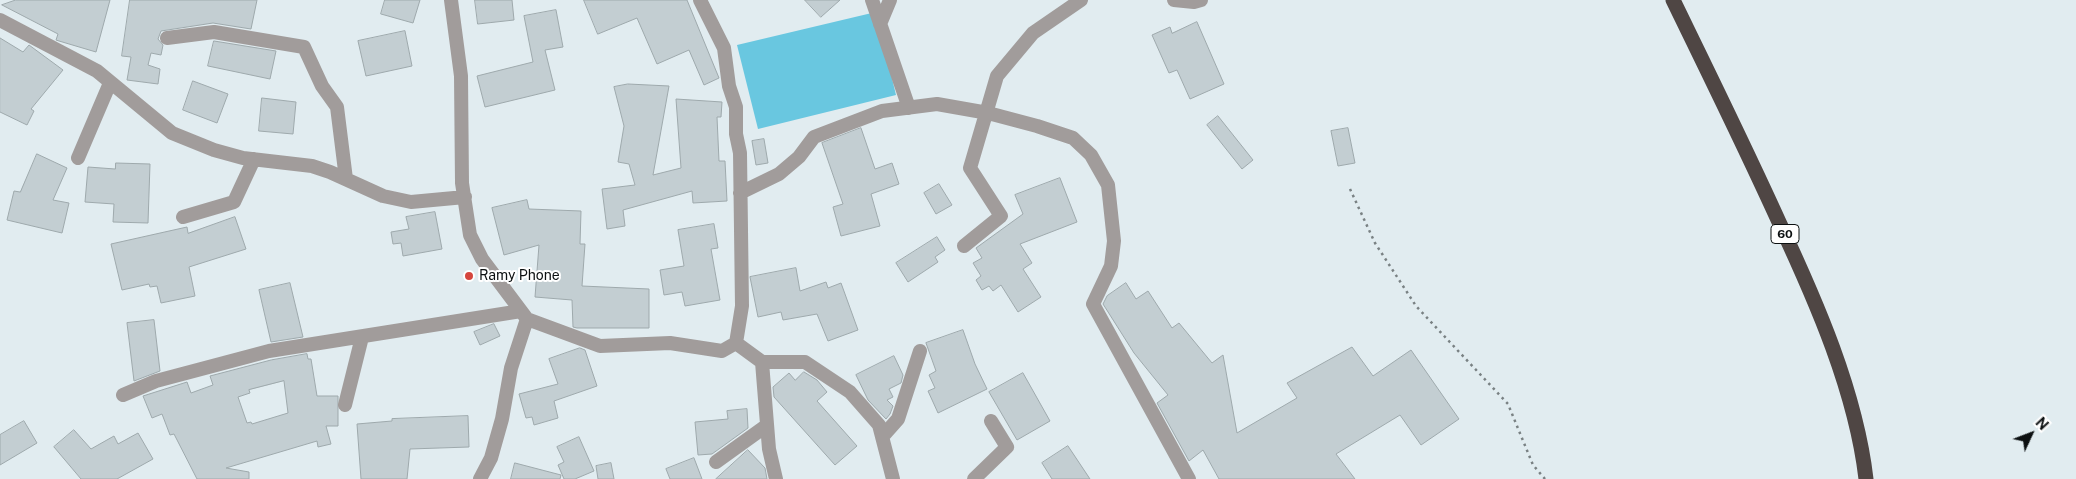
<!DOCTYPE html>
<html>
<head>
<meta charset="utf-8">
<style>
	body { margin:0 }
	#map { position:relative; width:2076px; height:479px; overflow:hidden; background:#e1ecf0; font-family:"Public Sans",sans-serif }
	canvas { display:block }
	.north { position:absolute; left:2006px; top:409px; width:50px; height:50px; -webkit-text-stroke:4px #fff; paint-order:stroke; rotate:47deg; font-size:14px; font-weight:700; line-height:20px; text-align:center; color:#0c1011 }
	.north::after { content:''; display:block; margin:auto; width:18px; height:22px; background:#0c1011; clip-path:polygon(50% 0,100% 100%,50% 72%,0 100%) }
</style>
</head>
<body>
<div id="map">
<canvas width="2076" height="479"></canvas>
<div class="north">N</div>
</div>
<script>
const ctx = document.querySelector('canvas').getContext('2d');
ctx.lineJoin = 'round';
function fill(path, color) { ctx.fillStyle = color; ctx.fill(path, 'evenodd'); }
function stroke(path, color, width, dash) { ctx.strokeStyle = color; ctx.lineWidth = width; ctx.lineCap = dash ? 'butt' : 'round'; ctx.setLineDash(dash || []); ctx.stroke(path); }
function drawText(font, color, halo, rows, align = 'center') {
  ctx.font = font + ' "Public Sans",sans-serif'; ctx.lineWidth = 4; ctx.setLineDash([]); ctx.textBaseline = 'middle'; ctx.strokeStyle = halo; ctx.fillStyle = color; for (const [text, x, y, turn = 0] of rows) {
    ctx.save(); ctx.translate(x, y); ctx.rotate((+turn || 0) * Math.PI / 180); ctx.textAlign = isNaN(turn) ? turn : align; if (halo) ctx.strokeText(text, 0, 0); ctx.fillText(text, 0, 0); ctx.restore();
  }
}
const green = new Path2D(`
	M876 12 896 95 758 129 737 45Z`);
const building = new Path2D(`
	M16 0H110L96 52 59 41 56 40 58 34 2 5Z
	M130 0H257L251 29 213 23 161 31 158 39 163 45 161 55 151 53 148 65 160 69 158 84 127 80 131 57 122 56Z
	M385 0H420L413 23 381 14Z
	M475 0H512L514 20 478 24Z
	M584 0H687L719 78 704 85 689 50 657 64 637 18 598 34Z
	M805 0H840L821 17Z
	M556 10 563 47 545 50 555 90 485 107 477 76 533 62 524 16Z
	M1197 22 1224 84 1190 99 1177 70 1169 73 1152 35 1170 27 1172 33Z
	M405 31 412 66 366 76 358 41Z
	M0 38 23 52 29 45 63 70 31 109 34 111 27 125 0 112Z
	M214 41 276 51 270 79 208 66Z
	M193 81 228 94 217 123 183 110Z
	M628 84 669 86 653 175 681 168 676 99 722 102 721 117H717L719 161H725L727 201 693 203 692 191 623 210 625 226 607 229 602 189 635 185 629 164 618 162 624 126 614 87Z
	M262 98 296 102 293 134 259 131Z
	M1218 116 1253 160 1242 169 1207 125Z
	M861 128 875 169 892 163 899 184 871 194 880 226 841 236 833 207 843 204 822 143Z
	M1348 128 1355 163 1338 166 1331 131Z
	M764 139 768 163 756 165 752 141Z
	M37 154 67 168 53 200 69 203 62 233 7 220 14 191 20 192Z
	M116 163 150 164 148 223 113 222 114 204 85 202 88 167 115 169Z
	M1060 178 1077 222 1020 244 1032 263 1023 269 1041 297 1018 312 1001 285 993 291 989 286 982 290 976 280 981 276 973 263 982 258 976 248 1023 214 1015 195Z
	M939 184 952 205 936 214 924 193Z
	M527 200 529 209 581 211 580 244H585L582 286 649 289V328H577L573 327 572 300 535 297 539 245 504 255 492 208Z
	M435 212 442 249 403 256 401 243 393 244 391 232 409 229 406 217Z
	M235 217 246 249 189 267 195 296 161 303 157 286 150 287 149 284 122 290 111 244 187 227 188 233Z
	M714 224 718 248 711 249 720 300 685 306 682 292 664 295 660 270 684 266 678 230Z
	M937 237 945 250 935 257 938 262 908 282 896 263Z
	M796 268 800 291 826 282 828 288 841 283 858 330 828 341 817 314 783 320 781 312 758 317 750 277Z
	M290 283 303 337 271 342 259 290Z
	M1126 283 1136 299 1148 291 1172 328 1179 323 1212 363 1223 355 1237 433 1297 398 1287 383 1352 347 1373 376 1411 350 1459 419 1421 445 1400 415 1336 454 1355 479H1219L1203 450 1189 461 1157 403 1168 395 1134 353 1103 304 1107 296Z
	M154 320 160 371 134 381 127 323Z
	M494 324 500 336 480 345 474 332Z
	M963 330 975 364 987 389 938 413 928 391 935 388 929 375 936 371 926 343Z
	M580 348 585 350 597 386 554 401 558 418 534 425 532 417 526 418 519 394 558 384 549 359Z
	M307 354 308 359H311L317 396H338V426H326L331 444 318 447 317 441 226 468 249 472V479H197L174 434 170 435 162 414 152 418 143 396 187 382 191 393 213 385 210 376 271 360ZM284 381 288 413 252 424 251 422 247 423 238 397 250 393 249 390Z
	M894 356 903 375 901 383 889 389 893 397 887 400 893 406 890 414 886 419 868 400 856 375Z
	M804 372 817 380 827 392 817 401 857 446 835 465 774 397 773 387 789 373 795 380Z
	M1023 373 1050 421 1017 440 989 392Z
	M747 409 748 428 712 454 698 455 695 422 728 419 727 411Z
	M468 416 469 447 410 449 407 479H361L357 424 392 421V419Z
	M24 421 37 443 0 465V435Z
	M74 430 91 449 114 436 118 444 138 433 153 459 117 479H81L54 447Z
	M579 437 594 471 575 479H564L558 465 564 462 557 447Z
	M1068 446 1090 479H1052L1042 463Z
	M748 450 765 468 767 479H716Z
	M694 458 702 479H670L666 469Z
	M515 463 561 475 560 479H511Z
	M611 463 614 479H598L596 466Z`);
const path = new Path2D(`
	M1350 189 1375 243 1416 306 1508 404 1533 465 1545 479`);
const street = new Path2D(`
	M451 0 461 76 462 183 470 235 482 259 527 319 600 346 670 343 722 351 736 343 742 306 740 153 736 134V107L729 86 724 48 700 0
	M872 0 909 108
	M1174 0 1194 2 1201 0
	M0 20 97 71 172 133 214 150 243 158 312 166 330 172 383 196 411 202 465 197
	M880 24 890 0
	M167 38 214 32 304 47 322 86 337 107 346 179
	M78 158 110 83
	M740 193 779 174 799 157 814 137 882 111 937 104 988 113 1037 126 1073 138 1091 155 1108 185 1114 241 1111 266 1093 304 1189 479
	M183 217 234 202 254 159
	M964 246 1001 216 970 168 997 76 1033 33 1081 0
	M736 343 762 362H805L850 392 879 425 893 479
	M762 362 769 449 776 479
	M123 395 156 381 269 351 521 311
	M345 405 362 337
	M882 437 898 419 920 351
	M716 462 766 426
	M480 479 491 458 502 419 511 368 527 319
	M974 479 1007 447 991 421`);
const highway = new Path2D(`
	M1673 0C1709 74 1745 147 1779 222 1816 301 1856 392 1866 479`);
const markers = [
	[469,276,5,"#d5463e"]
];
const shields = [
	[1785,234,28]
];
const shieldNames = [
	["60",1785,234]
];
const poiNames = [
	["Ramy Phone",479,276]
];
fill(green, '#69c7e0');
fill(building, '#c3ced2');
stroke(building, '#9ea9ac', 1);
stroke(path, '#798183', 2.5, [2.5, 4]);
stroke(street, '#a19c9b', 14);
stroke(highway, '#4f4644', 15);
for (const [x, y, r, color] of markers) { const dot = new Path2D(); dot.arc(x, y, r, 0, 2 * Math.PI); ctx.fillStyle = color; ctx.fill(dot); stroke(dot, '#fff', 2); }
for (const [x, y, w] of shields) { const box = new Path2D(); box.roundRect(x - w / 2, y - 9.5, w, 19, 4); ctx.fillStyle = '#fff'; ctx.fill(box); stroke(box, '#0c1011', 1); }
drawText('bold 12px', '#0c1011', null, shieldNames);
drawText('14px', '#0c1011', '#fff', poiNames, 'left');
</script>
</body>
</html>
